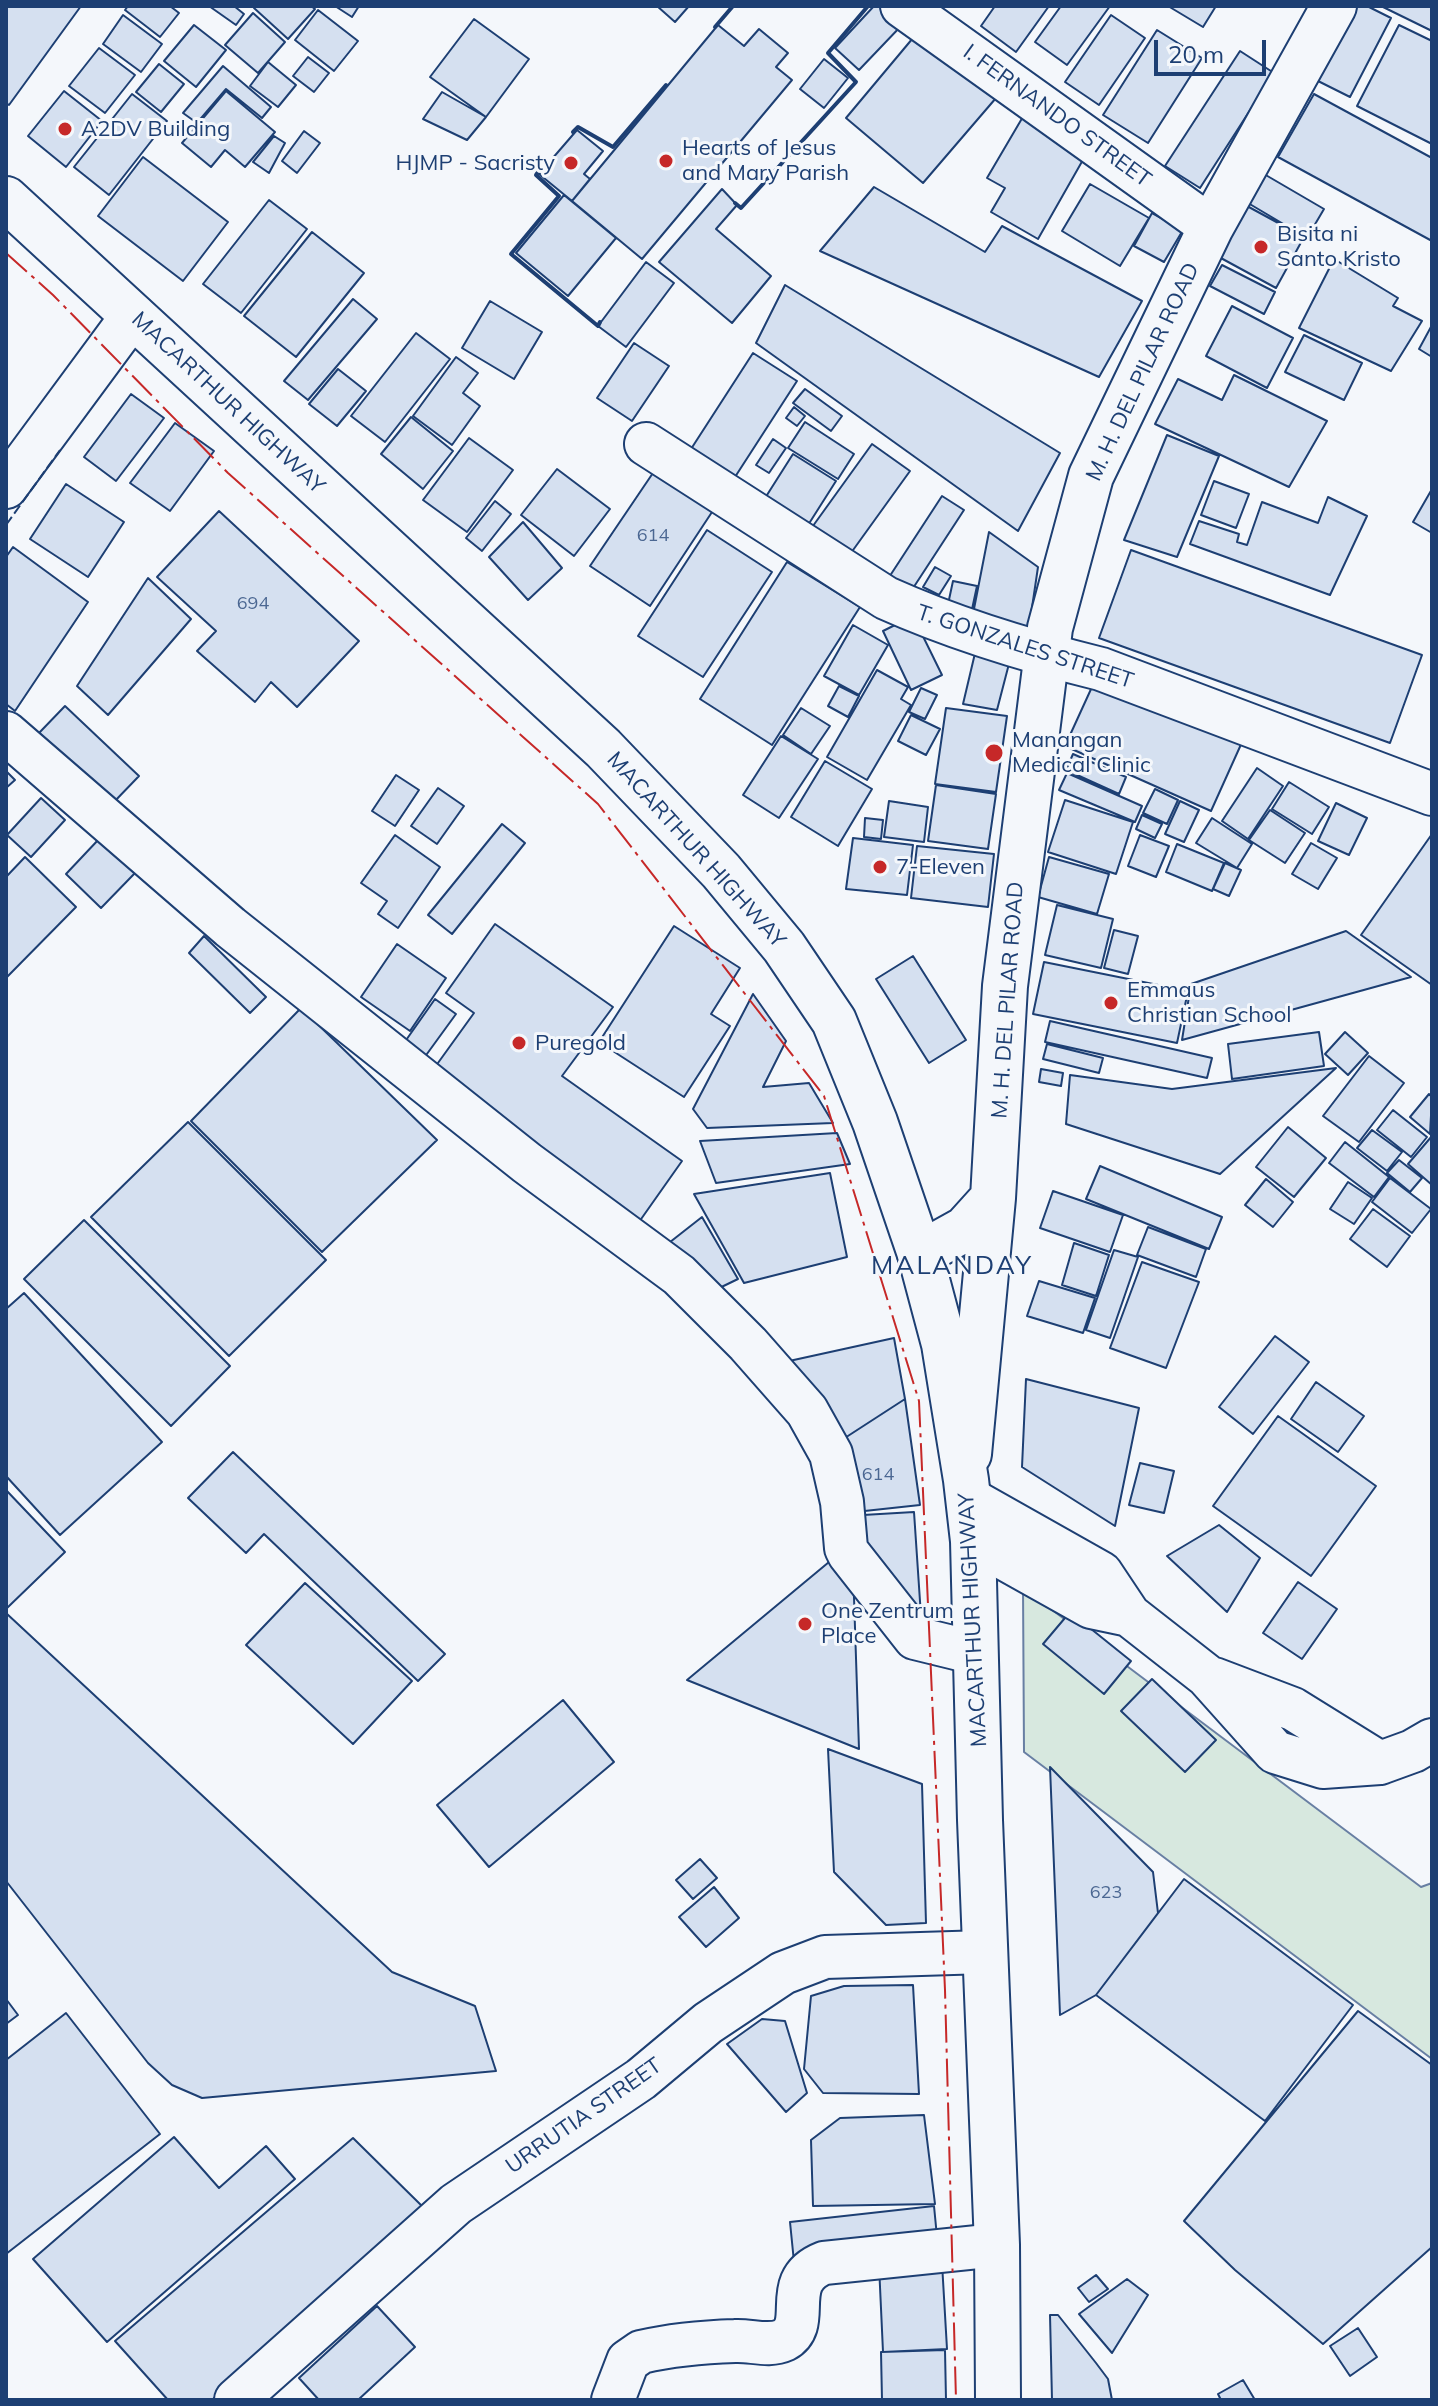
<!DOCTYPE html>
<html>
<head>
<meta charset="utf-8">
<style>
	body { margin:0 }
	#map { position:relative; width:1438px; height:2406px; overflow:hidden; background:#f4f7fb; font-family:Mulish,sans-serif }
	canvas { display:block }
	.frame { position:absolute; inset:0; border:8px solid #1d3f73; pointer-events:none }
	.scale { position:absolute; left:1154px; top:40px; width:112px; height:36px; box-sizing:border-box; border:4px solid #1d3f73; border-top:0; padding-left:10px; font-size:24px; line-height:28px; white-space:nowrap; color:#1d3f73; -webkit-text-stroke:6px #f4f7fb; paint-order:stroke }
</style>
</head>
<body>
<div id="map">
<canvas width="1438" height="2406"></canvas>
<div class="frame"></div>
<div class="scale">20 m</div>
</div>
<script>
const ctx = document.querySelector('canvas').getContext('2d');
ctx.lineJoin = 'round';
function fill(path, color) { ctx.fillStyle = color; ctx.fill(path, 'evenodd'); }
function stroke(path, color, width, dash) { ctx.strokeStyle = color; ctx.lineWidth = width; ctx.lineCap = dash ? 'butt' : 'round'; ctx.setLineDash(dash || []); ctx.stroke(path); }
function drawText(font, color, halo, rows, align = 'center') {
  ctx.font = font + ' Mulish,sans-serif'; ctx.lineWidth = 6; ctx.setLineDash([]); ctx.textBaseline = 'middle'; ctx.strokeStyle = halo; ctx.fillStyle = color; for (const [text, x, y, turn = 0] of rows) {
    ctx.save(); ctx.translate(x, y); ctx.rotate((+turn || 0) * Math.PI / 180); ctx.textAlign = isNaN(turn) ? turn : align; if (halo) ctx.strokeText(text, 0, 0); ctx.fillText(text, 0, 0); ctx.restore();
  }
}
const green = new Path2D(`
	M1023 1588 1421 1887 1432 1883V2059L1024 1752Z`);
const building = new Path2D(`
	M6 6H81L9 105 6 103Z
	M128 6H170L179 13 160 37 125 10Z
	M209 6H234L244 14 236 25Z
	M256 6H311L315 9 288 39 254 8Z
	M335 6H359L352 17Z
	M657 6H689L675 22Z
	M874 6H880L902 25 859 70 835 48Z
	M995 6H1049L1016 52 981 26Z
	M1061 6H1110L1067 65 1035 42Z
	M1168 6H1216L1203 27Z
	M1357 6H1367L1391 18 1350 97 1318 81Z
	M1381 6H1432V31Z
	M318 10 358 41 334 71 295 40Z
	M253 13 285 42 258 73 225 45Z
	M123 15 162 44 141 72 103 44Z
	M1111 15 1145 38 1099 105 1065 82Z
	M474 19 529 59 486 117 430 77Z
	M194 25 226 50 196 87 164 61Z
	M718 25 744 46 759 29 788 53 776 67 792 80 642 259 572 201Z
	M1399 25 1432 41V144L1357 106Z
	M1157 30 1202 58 1148 143 1103 115Z
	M918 32 996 98 923 183 846 118Z
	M99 48 135 75 105 113 69 86Z
	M1240 51 1274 73 1200 188 1165 166Z
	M308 57 329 73 314 92 293 76Z
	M824 59 848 78 824 108 800 89Z
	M268 62 296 85 278 107 250 86Z
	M159 64 184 84 161 112 136 92Z
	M223 66 271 107 262 118 226 89 197 123 183 113Z
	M64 91 102 121 66 167 28 136Z
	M226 91 275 132 245 167 225 150 211 167 182 143Z
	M442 92 486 117 467 140 423 119Z
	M132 94 167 121 109 195 74 167Z
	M1314 94 1432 158V241L1278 157Z
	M1024 115 1088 151 1038 239 991 212 1005 188 987 178Z
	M577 130 603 151 584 174 590 179 572 201 539 174Z
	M304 131 320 143 297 173 282 161Z
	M274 136 285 143 269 173 253 162Z
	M143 157 228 222 183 281 98 216Z
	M1264 174 1324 209 1307 238 1248 203Z
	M1090 184 1149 218 1120 266 1062 231Z
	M874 187 985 252 1002 226 1142 301 1099 377 820 251Z
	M722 189 737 205 716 229 771 276 732 323 659 262Z
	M564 195 616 238 568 296 516 253Z
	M269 200 307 229 241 313 203 284Z
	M1247 206 1304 237 1276 288 1219 257Z
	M1152 213 1183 230 1164 262 1134 246Z
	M312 232 364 273 296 357 244 316Z
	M1334 259 1398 298 1393 306 1422 321 1391 371 1299 328Z
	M646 262 674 283 626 347 598 326Z
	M1222 265 1275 292 1264 314 1210 286Z
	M785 285 1060 453 1018 531 756 343Z
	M353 299 377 319 308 400 284 381Z
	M490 301 542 332 514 379 462 348Z
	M1232 306 1293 338 1267 388 1206 356Z
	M1432 325V357L1419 349Z
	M416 333 450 359 385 442 351 416Z
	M1304 335 1362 363 1344 400 1285 372Z
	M634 343 669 366 632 421 597 398Z
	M753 353 797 381 735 477 691 449Z
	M456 357 478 373 463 393 480 406 452 445 413 416Z
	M338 369 366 391 337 426 309 404Z
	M1234 375 1327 421 1289 487 1155 424 1178 379 1222 400Z
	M805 389 842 416 831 431 793 403Z
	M131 394 164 418 116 481 84 457Z
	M794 407 805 416 797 426 786 418Z
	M411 417 453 451 423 489 381 454Z
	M805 422 854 454 838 479 788 448Z
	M175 423 214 451 170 511 130 483Z
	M1167 435 1219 456 1177 557 1124 540Z
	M469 438 513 470 467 532 423 500Z
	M773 439 786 448 769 473 756 465Z
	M872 444 910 471 843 564 805 537Z
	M793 454 836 481 803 533 760 506Z
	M657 467 716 506 650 606 590 566Z
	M557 469 610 509 574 556 521 515Z
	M1214 481 1249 494 1236 528 1201 515Z
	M66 484 124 522 88 577 30 539Z
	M1432 489V533L1413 522Z
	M942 496 964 510 904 602 882 588Z
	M1328 497 1367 516 1330 595 1190 544 1199 521 1239 534 1237 542 1247 545 1262 502 1318 523Z
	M495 501 511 514 482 551 466 538Z
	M219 511 359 641 297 707 271 682 255 702 197 651 216 631 157 577Z
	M523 522 562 568 528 600 489 557Z
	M707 530 772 572 703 677 638 636Z
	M989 532 1038 567 1029 628 973 614Z
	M13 547 88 602 15 711 6 704V557Z
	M1131 550 1422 655 1390 743 1099 638Z
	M787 562 860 607 772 745 700 699Z
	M935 567 951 576 939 595 923 587Z
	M148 578 191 619 108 715 77 686Z
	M953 581 977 586 971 614 947 609Z
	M913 616 942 675 911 690 883 631Z
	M853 625 888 645 859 695 824 676Z
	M976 649 1011 656 997 710 963 704Z
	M877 670 908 687 901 699 911 705 867 780 827 757Z
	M1097 676 1243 740 1211 811 1065 746Z
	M839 686 859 696 848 717 828 706Z
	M921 688 937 695 925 719 909 712Z
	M65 706 139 776 113 803 39 733Z
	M801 708 830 726 811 754 783 735Z
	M946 708 1007 716 996 792 935 784Z
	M911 715 940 729 926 755 898 741Z
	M781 736 818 759 779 818 743 795Z
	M1073 754 1126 777 1119 794 1066 770Z
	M825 761 872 789 838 846 791 817Z
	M1257 768 1283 786 1248 839 1222 821Z
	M6 771 15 780 6 788Z
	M1067 773 1142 806 1135 822 1059 790Z
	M396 775 419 790 395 826 372 811Z
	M1289 782 1329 807 1312 834 1272 809Z
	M936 785 996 794 988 849 928 841Z
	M438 788 464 806 437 844 411 826Z
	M1155 789 1178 800 1167 824 1143 813Z
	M41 798 65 820 31 857 7 835Z
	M1065 800 1133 822 1116 874 1048 852Z
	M889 801 928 807 924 842 884 837Z
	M1180 801 1199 810 1184 842 1165 834Z
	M1336 803 1367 818 1349 855 1318 841Z
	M1270 810 1305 833 1285 863 1249 840Z
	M1142 815 1162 824 1155 838 1136 829Z
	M865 818 883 820 881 839 864 837Z
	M1212 818 1252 844 1237 868 1196 843Z
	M502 824 525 843 452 934 428 915Z
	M1432 834V985L1361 935Z
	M395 835 440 867 398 928 378 914 387 901 361 883Z
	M1140 835 1169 846 1156 877 1128 866Z
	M853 838 913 845 907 895 846 889Z
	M99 839 135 873 101 908 66 874Z
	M1311 843 1337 858 1318 889 1292 874Z
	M1177 844 1224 863 1212 891 1166 872Z
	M917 846 994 854 988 907 911 898Z
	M25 857 76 907 6 978V877Z
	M1049 857 1109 874 1097 914 1038 897Z
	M1225 863 1241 870 1229 896 1213 889Z
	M1057 905 1113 919 1101 968 1045 955Z
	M495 924 613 1007 562 1076 682 1161 639 1222 430 1074 474 1013 446 993Z
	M674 926 740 968 711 1014 730 1026 684 1097 599 1042Z
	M1114 930 1138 936 1128 974 1104 968Z
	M1346 931 1411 977 1182 1040 1191 984Z
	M204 936 266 997 250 1013 189 953Z
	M397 944 446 978 410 1031 361 997Z
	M913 956 966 1040 929 1063 876 979Z
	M1044 962 1188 991 1177 1043 1033 1014Z
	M753 994 786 1041 763 1087 809 1083 833 1123 707 1128 693 1109Z
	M435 999 456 1014 424 1058 404 1043Z
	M301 1008 437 1140 322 1252 191 1121Z
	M1050 1021 1212 1058 1207 1078 1045 1042Z
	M1319 1032 1324 1066 1232 1079 1228 1044Z
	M1345 1032 1368 1053 1348 1075 1325 1054Z
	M1047 1044 1103 1058 1099 1073 1043 1059Z
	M1369 1056 1404 1083 1359 1142 1323 1116Z
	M1336 1068 1220 1174 1066 1124 1070 1075 1172 1089Z
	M1041 1069 1063 1073 1061 1086 1039 1082Z
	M1429 1094 1432 1097 1430 1134 1410 1117Z
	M1393 1110 1427 1137 1411 1157 1377 1130Z
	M188 1122 326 1260 229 1356 91 1217Z
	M1288 1127 1326 1158 1294 1197 1256 1167Z
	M1372 1130 1402 1152 1387 1171 1357 1148Z
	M837 1133 850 1164 716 1183 700 1141Z
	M1432 1136V1185L1408 1164Z
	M1345 1142 1389 1177 1374 1197 1329 1163Z
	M1399 1160 1422 1178 1410 1192 1387 1173Z
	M1100 1166 1222 1217 1209 1249 1086 1199Z
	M830 1173 847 1257 744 1283 694 1194Z
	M1390 1178 1431 1209 1412 1233 1372 1202Z
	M1266 1179 1293 1202 1273 1227 1245 1205Z
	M1348 1182 1372 1198 1354 1224 1330 1209Z
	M1053 1191 1123 1215 1110 1252 1040 1228Z
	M1373 1209 1410 1236 1387 1267 1350 1239Z
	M702 1217 738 1279 709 1293 665 1246Z
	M84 1220 230 1366 171 1426 24 1279Z
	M1148 1227 1206 1249 1196 1277 1137 1255Z
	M1074 1243 1109 1255 1096 1296 1062 1285Z
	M1114 1250 1138 1257 1110 1338 1086 1330Z
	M1142 1262 1199 1282 1166 1368 1110 1348Z
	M1039 1281 1095 1298 1083 1333 1027 1316Z
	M24 1293 162 1442 60 1535 6 1476V1309Z
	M1275 1336 1309 1362 1253 1434 1219 1407Z
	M894 1338 905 1399 834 1445 780 1363Z
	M1026 1379 1139 1408 1115 1526 1022 1467Z
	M1316 1382 1364 1416 1338 1452 1291 1419Z
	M905 1399 920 1505 846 1513 834 1445Z
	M1278 1416 1376 1486 1311 1576 1213 1506Z
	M233 1452 445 1654 418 1681 264 1534 246 1553 188 1498Z
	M1140 1463 1174 1471 1164 1513 1129 1505Z
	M6 1490 65 1552 6 1609Z
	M914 1512 922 1631 846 1516Z
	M1219 1525 1260 1558 1227 1612 1167 1556Z
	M835 1557 853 1567 859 1749 687 1680Z
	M1298 1582 1337 1609 1302 1659 1263 1633Z
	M305 1583 412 1681 353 1744 246 1645Z
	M1070 1612 1131 1661 1104 1694 1043 1644Z
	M6 1613 392 1972 475 2006 496 2071 202 2098 172 2085 148 2063 6 1881Z
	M1152 1679 1216 1740 1185 1772 1121 1711Z
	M563 1700 614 1762 489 1867 437 1805Z
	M828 1749 922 1784 926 1923 886 1925 834 1872Z
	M1050 1767 1153 1872 1158 1913 1096 1995 1060 2015Z
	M700 1859 717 1878 693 1899 676 1880Z
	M1184 1879 1353 2005 1265 2121 1096 1995Z
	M714 1887 739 1918 706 1947 679 1917Z
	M913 1985 919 2094 823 2093 804 2069 811 1996 844 1986Z
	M6 1999 18 2015 6 2024Z
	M1358 2011 1432 2065V2247L1323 2344 1235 2270 1184 2221Z
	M66 2013 160 2134 6 2254V2060Z
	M762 2019 785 2021 807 2093 786 2112 727 2044Z
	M924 2115 935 2204 813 2206 811 2140 840 2118Z
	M174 2137 219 2188 266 2146 295 2179 107 2342 33 2259Z
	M353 2138 425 2209 212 2400H168L115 2341Z
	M934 2206 938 2247 794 2262 790 2222Z
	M942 2263 947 2349 883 2352 879 2265Z
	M1096 2275 1108 2289 1089 2302 1078 2288Z
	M1127 2279 1148 2295 1112 2353 1079 2314Z
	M377 2306 415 2347 358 2400H319L299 2378Z
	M1050 2315H1058L1096 2363 1108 2379 1112 2400H1052Z
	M1358 2328 1377 2357 1350 2376 1330 2346Z
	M945 2350 946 2400H882L881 2352Z
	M1243 2380 1255 2400H1221L1218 2394Z`);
const minor = new Path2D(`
	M902 6 1211 227
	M646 444 886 598C955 629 1028 651 1101 669L1432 794
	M6 487 133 315
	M6 733 230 927 527 1163 679 1275 748 1344 807 1411 831 1454 842 1502 846 1548 849 1554 915 1638 976 1653
	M968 1498 1101 1573 1129 1615 1207 1676 1275 1752 1323 1767 1380 1763 1413 1751 1432 1740
	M973 1541 1091 1607 1129 1615
	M1214 1679 1293 1709 1380 1763
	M236 2400 456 2204 641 2079 708 2023 783 1973 825 1957 985 1952
	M613 2400 628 2361 641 2352C671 2345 703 2342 735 2341 751 2340 769 2347 784 2340 814 2324 778 2281 824 2263L997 2245`);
const major = new Path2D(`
	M920 1254 965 1229 993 1198
	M969 1454 993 1198 1005 986 1050 628 1091 476 1211 227 1334 6`);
const highway = new Path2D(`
	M6 199 603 748 721 871 784 947 834 1021 875 1122 920 1254 944 1344 966 1480 973 1541 980 1820 997 2245 998 2400`);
const fence = new Path2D(`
	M6 525 60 450`);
const wall = new Path2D(`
	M715 27 733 6
	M573 132 578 127 613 147 666 85
	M541 168 536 175 559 196 511 254 598 326 600 322
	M735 203 741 208 856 82 828 53 868 6`);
const power = new Path2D(`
	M6 253 53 295 228 473 598 804 824 1096 919 1401 945 1990 956 2400`);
const markers = [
	[65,129,8,"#c62828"],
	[666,161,8,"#c62828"],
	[571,163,8,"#c62828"],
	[1261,247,8,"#c62828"],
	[994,753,10,"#c62828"],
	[880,867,8,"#c62828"],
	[1111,1003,8,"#c62828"],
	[519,1043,8,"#c62828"],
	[805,1624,8,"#c62828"]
];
const numberNames = [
	["614",653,536],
	["694",253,604],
	["614",878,1475],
	["623",1106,1893]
];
const streetNames = [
	["I. FERNANDO STREET",1057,116,36],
	["M. H. DEL PILAR ROAD",1143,372,-65],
	["MACARTHUR HIGHWAY",228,403,43],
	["T. GONZALES STREET",1025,647,18],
	["MACARTHUR HIGHWAY",696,850,48],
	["M. H. DEL PILAR ROAD",1008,1000,-86],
	["MACARTHUR HIGHWAY",973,1620,-93],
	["URRUTIA STREET",584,2116,-35]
];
const poiNames = [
	["A2DV Building",81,129],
	["Hearts of Jesus",682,148],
	["and Mary Parish",682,173],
	["HJMP - Sacristy",555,163,"right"],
	["Bisita ni",1277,234],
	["Santo Kristo",1277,259],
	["Manangan",1012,740],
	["Medical Clinic",1012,765],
	["7-Eleven",896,867],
	["Emmaus",1127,990],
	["Christian School",1127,1015],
	["Puregold",535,1043],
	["One Zentrum",821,1611],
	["Place",821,1636]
];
const quarterNames = [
	["MALANDAY",952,1266]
];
fill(green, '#d7e8df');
stroke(green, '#687fa3', 2);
fill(building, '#d5e0f0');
stroke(building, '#1d3f73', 2);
stroke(minor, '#1d3f73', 46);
stroke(major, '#1d3f73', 48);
stroke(highway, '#1d3f73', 48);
stroke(minor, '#f4f7fb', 42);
stroke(major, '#f4f7fb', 44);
stroke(highway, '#f4f7fb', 44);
stroke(fence, '#1d3f73', 2, [10, 4]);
stroke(wall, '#1d3f73', 4);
stroke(power, '#c62828', 2, [28, 6, 4, 6]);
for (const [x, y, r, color] of markers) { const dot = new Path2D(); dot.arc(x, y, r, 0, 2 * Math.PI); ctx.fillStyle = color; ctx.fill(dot); stroke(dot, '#f4f7fb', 3); }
drawText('18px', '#4b6792', null, numberNames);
drawText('22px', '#1d3f73', '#f4f7fb', streetNames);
drawText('22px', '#1d3f73', '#f4f7fb', poiNames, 'left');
ctx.letterSpacing = '2px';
drawText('26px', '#1d3f73', '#f4f7fb', quarterNames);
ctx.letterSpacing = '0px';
</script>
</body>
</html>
